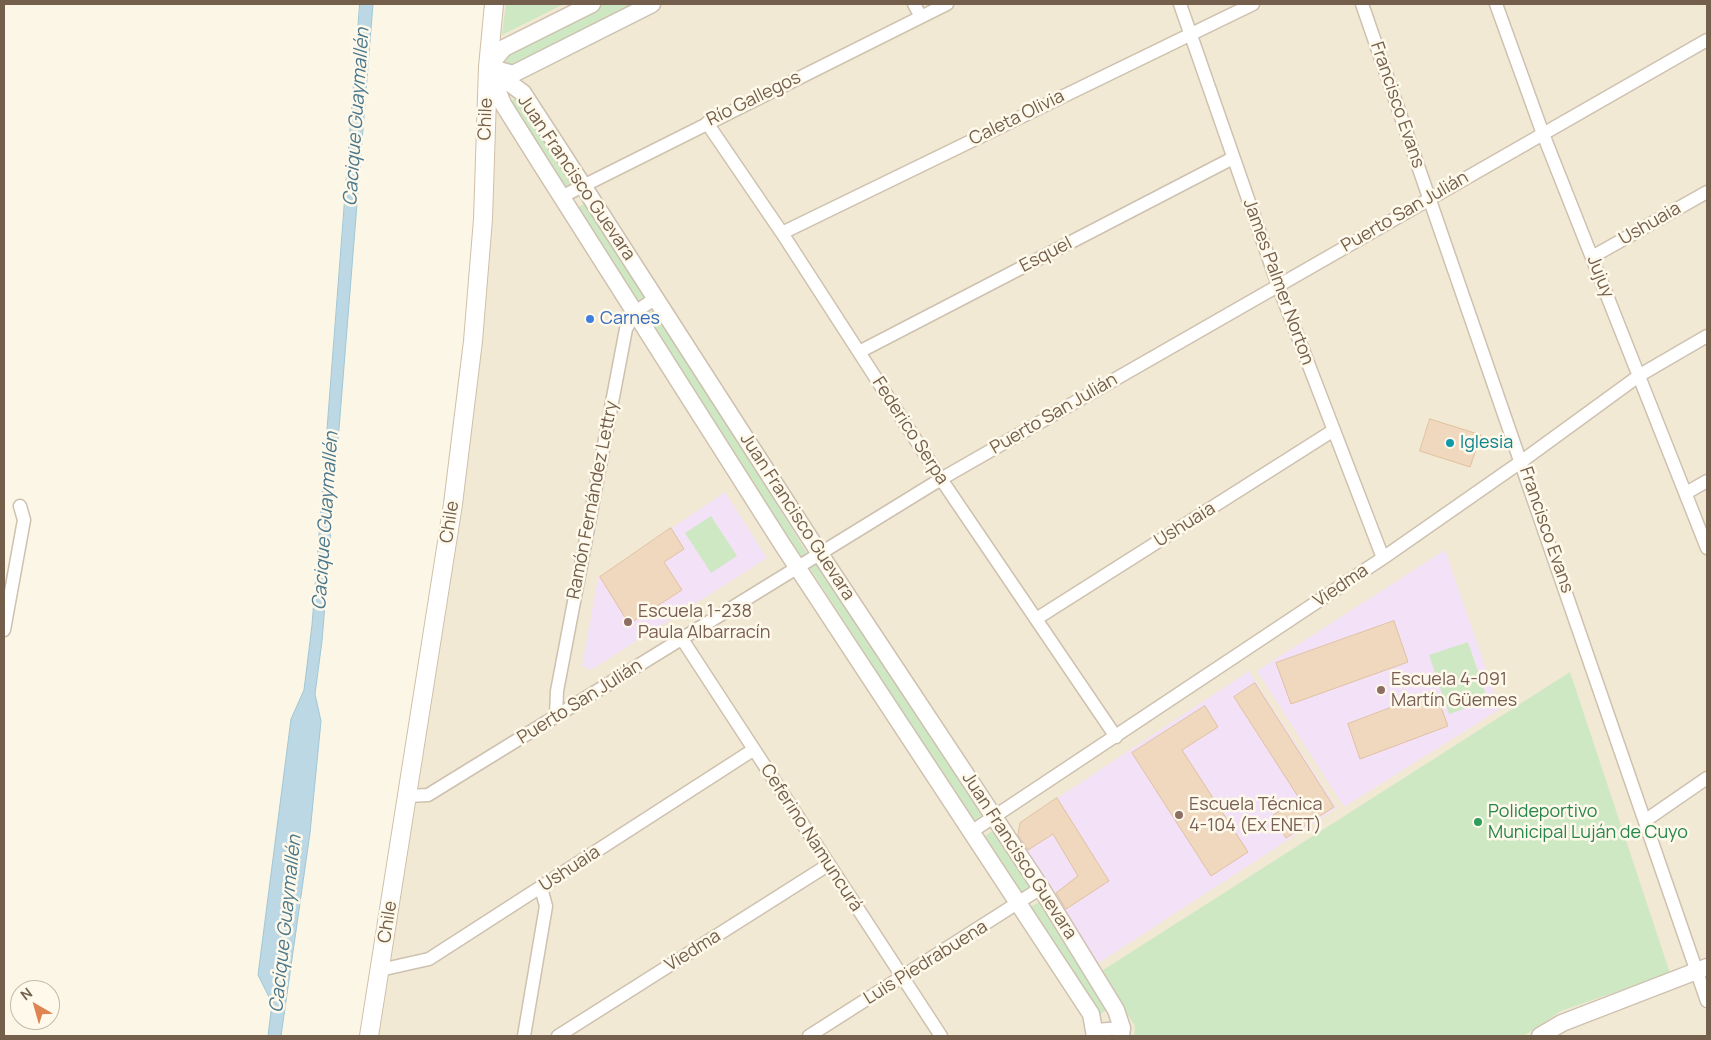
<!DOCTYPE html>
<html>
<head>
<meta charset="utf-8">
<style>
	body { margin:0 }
	#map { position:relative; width:1711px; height:1040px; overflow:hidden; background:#fbf6e5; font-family:Manrope,sans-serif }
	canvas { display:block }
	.frame { position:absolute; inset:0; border:5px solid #735f4b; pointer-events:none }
	.north { position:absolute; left:10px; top:980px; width:50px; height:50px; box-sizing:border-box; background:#fef9eb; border:1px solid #c6bbab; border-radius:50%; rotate:322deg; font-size:14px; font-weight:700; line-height:20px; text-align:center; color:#735f4b }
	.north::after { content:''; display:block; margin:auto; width:18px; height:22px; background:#df8350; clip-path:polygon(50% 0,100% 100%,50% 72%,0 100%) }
</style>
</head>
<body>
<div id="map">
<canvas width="1711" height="1040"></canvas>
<div class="frame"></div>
<div class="north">N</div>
</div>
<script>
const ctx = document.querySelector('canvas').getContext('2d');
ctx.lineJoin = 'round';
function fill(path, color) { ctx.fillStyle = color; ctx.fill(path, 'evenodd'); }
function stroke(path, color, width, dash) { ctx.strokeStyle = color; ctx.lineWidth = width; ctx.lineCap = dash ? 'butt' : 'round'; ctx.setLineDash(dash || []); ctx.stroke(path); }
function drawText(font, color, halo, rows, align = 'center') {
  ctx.font = font + ' Manrope,sans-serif'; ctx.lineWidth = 5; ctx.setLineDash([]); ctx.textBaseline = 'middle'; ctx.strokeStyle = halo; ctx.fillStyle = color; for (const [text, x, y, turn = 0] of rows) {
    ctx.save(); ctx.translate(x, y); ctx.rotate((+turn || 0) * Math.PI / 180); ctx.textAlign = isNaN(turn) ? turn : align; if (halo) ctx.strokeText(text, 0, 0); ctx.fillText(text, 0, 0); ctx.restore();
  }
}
const residential = new Path2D(`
	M496 4H1707V1036H369L453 504Z`);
const education = new Path2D(`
	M725 492 767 558 591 670 582 666 598 578Z
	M1445 550 1500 709 1344 807 1257 671Z
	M1249 671 1337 808 1097 964 1017 837 1020 823Z`);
const green = new Path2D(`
	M506 4H564L502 35Z
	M592 4H652L513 74 488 67Z
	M518 96 579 187 566 195 507 104Z
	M588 200 652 298 634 309 573 212Z
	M655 308 808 555 798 564 641 319Z
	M711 516 737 556 711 573 685 533Z
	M819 558 985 817 975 824 808 565Z
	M1468 642 1488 701 1449 714 1429 655Z
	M1570 672 1670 973 1561 1011 1524 1036H1134L1135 1026 1100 972Z
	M994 830 1030 887 1020 894 983 837Z
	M1041 901 1110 1008 1099 1015 1030 907Z`);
const water = new Path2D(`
	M360 4H373L322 641 315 694 321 721 310 833 281 1036H268L272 1003 258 975 291 719 304 690 312 625Z`);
const building = new Path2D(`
	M1430 419 1481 435 1470 467 1420 451Z
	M671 528 684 549 664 562 682 590 629 624 600 577Z
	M1394 621 1408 662 1291 704 1276 663Z
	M1255 683 1334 807 1286 838 1272 816 1299 798 1234 697Z
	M1435 691 1448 726 1360 759 1348 724Z
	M1205 706 1218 727 1182 750 1248 852 1211 876 1132 753Z
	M1057 798 1109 881 1066 909 1056 893 1078 876 1053 834 1028 850 1018 835 1020 823Z`);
const minor = new Path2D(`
	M914 4 921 17
	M1180 4 1278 285 1383 558
	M1362 4 1707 1001
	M1496 4 1543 134 1707 548
	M707 123 782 233 941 479 1116 737
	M561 197 947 4
	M782 233 1253 4
	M1592 257 1707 192
	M859 352 1233 158
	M1686 493 1707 481
	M1036 619 1334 430
	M4 630 24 520 20 506
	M682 639 941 1036
	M556 716 557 691 626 329 635 312 656 298
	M408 796 428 795 941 479 1707 40
	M1646 820 1707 778
	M971 832 1383 558 1522 461 1640 375 1707 336
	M380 970 429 959 753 750
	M1095 1030 1122 1028
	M524 1036 546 906 541 888
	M558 1036 828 865
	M809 1036 1041 888`);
const tertiary = new Path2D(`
	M488 67 523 93 562 153 820 554 1041 888 1116 1010 1122 1028 1121 1036
	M488 67 503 104 542 166 782 544 1091 1014 1095 1036
	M488 67 504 48 592 4
	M495 69 513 74 652 4
	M1540 1036 1562 1023 1707 967`);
const secondary = new Path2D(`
	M369 1036 453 504 473 341 483 219 488 67 494 4`);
const markers = [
	[590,319,5,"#3f7fe0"],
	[1450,443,5,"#0f9aa8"],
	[628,622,5,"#8d6e63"],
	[1381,690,5,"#8d6e63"],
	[1179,815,5,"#8d6e63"],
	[1478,822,5,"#2e9e5b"]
];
const streetNames = [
	["Río Gallegos",754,99,-26],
	["Francisco Evans",1397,105,71],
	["Caleta Olivia",1017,118,-26],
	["Chile",486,119,-88],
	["Juan Francisco Guevara",576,178,56],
	["Puerto San Julián",1405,212,-30],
	["Ushuaia",1650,224,-30],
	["Esquel",1046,255,-27],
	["Jujuy",1600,277,68],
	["James Palmer Norton",1278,282,70],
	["Puerto San Julián",1054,414,-30],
	["Federico Serpa",910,431,57],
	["Ramón Fernández Lettry",593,500,-79],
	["Juan Francisco Guevara",797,517,57],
	["Chile",450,522,-81],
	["Ushuaia",1185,525,-32],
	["Francisco Evans",1546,530,71],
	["Viedma",1341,586,-34],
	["Puerto San Julián",580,702,-32],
	["Ceferino Namuncurá",811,838,57],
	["Juan Francisco Guevara",1019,856,57],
	["Ushuaia",570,869,-33],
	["Chile",388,922,-81],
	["Viedma",693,951,-32],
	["Luis Piedrabuena",926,963,-32]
];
const shopNames = [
	["Carnes",600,319]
];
const cultureNames = [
	["Iglesia",1460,443]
];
const educationNames = [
	["Escuela 1-238",638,612],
	["Paula Albarracín",638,633],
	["Escuela 4-091",1391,680],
	["Martín Güemes",1391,701],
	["Escuela Técnica",1189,805],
	["4-104 (Ex ENET)",1189,826]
];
const leisureNames = [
	["Polideportivo",1488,812],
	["Municipal Luján de Cuyo",1488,833]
];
const waterNames = [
	["Cacique Guaymallén",357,117,-86],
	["Cacique Guaymallén",326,521,-86],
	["Cacique Guaymallén",286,924,-84]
];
fill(residential, '#f2e9d4');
fill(education, '#f3e2f7');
fill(green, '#cee8c4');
fill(water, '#bbd8e4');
stroke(water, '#a1c6d5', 1);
fill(building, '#efd8be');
stroke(building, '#e1c19f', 1);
stroke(minor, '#cec1af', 15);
stroke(tertiary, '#cec1af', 19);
stroke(secondary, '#cfbfa9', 20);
stroke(minor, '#fff', 12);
stroke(tertiary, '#fff', 16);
stroke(secondary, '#fff', 18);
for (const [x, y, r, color] of markers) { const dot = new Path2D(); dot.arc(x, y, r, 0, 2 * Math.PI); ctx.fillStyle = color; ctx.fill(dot); stroke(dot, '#fef9eb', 2); }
drawText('18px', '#735f4b', '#fef9eb', streetNames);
drawText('18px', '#366cbe', '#fef9eb', shopNames, 'left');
drawText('18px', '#0d838f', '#fef9eb', cultureNames, 'left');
drawText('18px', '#785e54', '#fef9eb', educationNames, 'left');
drawText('18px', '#27864d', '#fef9eb', leisureNames, 'left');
drawText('italic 19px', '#4a788c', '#fef9eb', waterNames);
</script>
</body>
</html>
